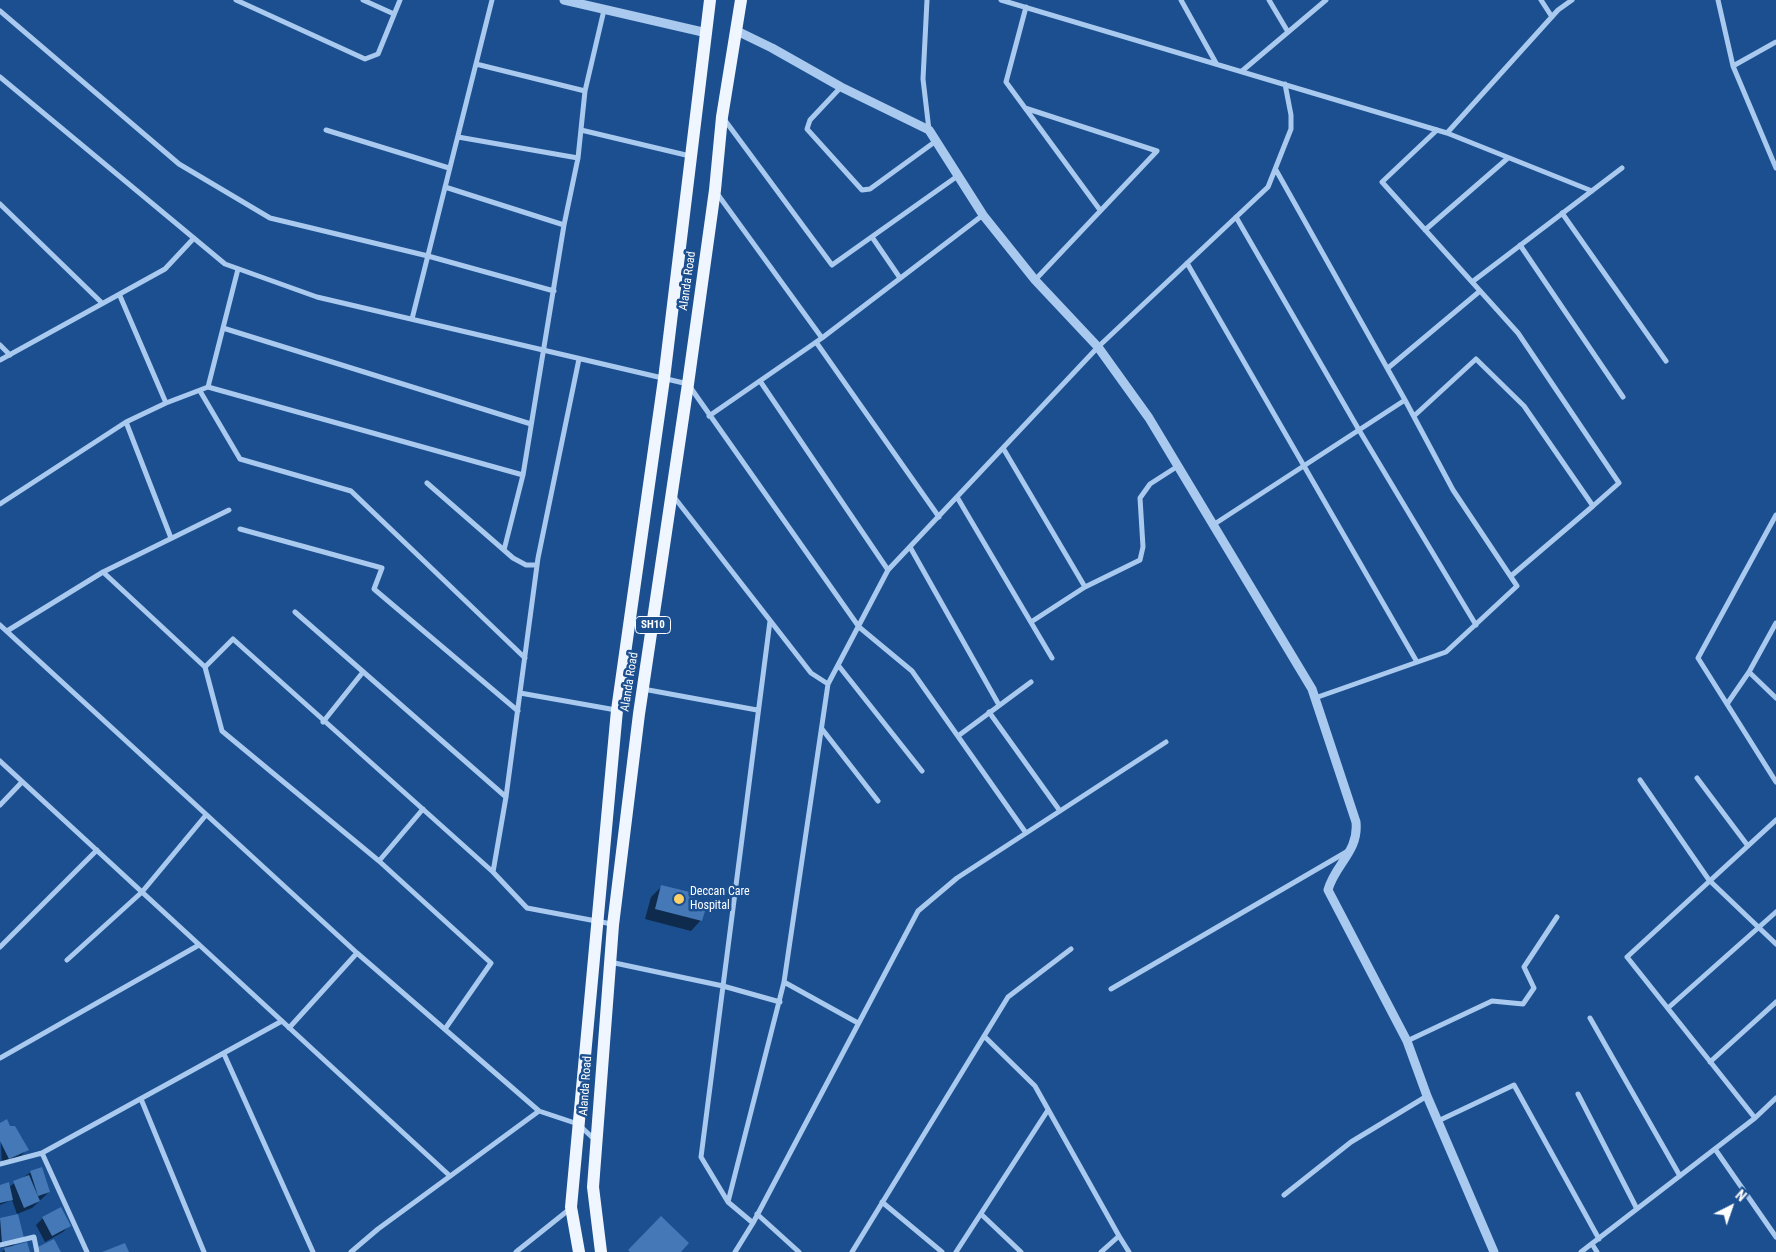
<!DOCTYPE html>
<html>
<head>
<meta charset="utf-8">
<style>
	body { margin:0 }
	#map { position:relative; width:1776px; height:1252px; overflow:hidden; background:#1b4f8f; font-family:"Roboto Condensed",sans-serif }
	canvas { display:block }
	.north { position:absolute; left:1706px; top:1182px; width:50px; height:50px; -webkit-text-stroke:4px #1b4f8f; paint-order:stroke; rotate:41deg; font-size:14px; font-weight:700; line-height:20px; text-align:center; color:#fff }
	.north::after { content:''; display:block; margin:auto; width:18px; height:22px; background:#fff; clip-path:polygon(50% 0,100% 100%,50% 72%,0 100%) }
</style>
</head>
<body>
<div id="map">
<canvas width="1776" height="1252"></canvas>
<div class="north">N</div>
</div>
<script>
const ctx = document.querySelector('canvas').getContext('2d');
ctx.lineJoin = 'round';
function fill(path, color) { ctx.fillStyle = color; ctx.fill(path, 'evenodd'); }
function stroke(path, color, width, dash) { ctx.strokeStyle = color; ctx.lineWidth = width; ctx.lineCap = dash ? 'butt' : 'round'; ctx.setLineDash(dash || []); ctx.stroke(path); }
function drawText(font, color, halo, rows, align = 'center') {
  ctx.font = font + ' "Roboto Condensed",sans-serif'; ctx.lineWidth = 5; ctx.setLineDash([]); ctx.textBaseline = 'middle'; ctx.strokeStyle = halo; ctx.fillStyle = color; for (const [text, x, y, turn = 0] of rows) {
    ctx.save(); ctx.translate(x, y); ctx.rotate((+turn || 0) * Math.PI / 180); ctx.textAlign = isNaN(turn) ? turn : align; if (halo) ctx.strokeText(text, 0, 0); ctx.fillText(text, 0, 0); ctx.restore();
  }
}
const shadow = new Path2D(`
	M662 886 690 906 701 920 691 931 645 919 651 897Z
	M0 1125 10 1127 27 1149 21 1156 2 1165Z
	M31 1172 49 1192 32 1208 17 1214 12 1200 0 1205V1186L9 1187Z
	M17 1216 22 1237 12 1247 29 1252H2L8 1246 0 1248V1220Z
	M43 1218 69 1226 63 1232 45 1242 36 1225Z`);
const building = new Path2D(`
	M661 885 694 893 692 905 706 908 702 921 655 909Z
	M7 1119 10 1126H15L29 1150 9 1159 0 1141V1123Z
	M42 1167 50 1192 38 1196 30 1171Z
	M29 1175 40 1201 24 1208 13 1181Z
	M9 1182 13 1200 0 1203V1185Z
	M61 1207 71 1226 52 1236 42 1217Z
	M18 1214 24 1238 2 1243 0 1218Z
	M661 1216 689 1243 681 1252H630L628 1250Z
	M54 1239 61 1252H40L38 1247Z
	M27 1242 30 1252H5L4 1248Z
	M125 1243 129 1252H102Z`);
const minor = new Path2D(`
	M236 0 365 59 378 54 400 0
	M363 0 394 14
	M927 0 923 79 929 130
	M1001 0 1447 133 1592 191
	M1181 0 1216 63
	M1269 0 1288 32
	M1541 0 1552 17
	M1718 0 1733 66 1776 168
	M1026 7 1006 82 1100 210
	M0 11 179 164 270 218 428 256 554 291
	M476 64 585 91
	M1733 66 1776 42
	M1242 71 1326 0
	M0 77 225 264 317 297 688 384 859 627 912 671 1026 833
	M841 87 810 120 807 129 862 190 870 189 936 141
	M1025 108 1157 151 1035 280
	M724 119 832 265 959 175
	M326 130 449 168
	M581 130 690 156
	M1437 130 1382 182 1518 333 1619 483 1593 506
	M1447 133 1558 10 1572 0
	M458 137 578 158
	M1276 170 1405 400
	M445 187 564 225
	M0 204 102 303
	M1562 213 1666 361
	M1236 217 1359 430 1476 625
	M1425 230 1508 158
	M872 237 900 278
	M1520 245 1623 397
	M1187 263 1417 662
	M1472 282 1622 168
	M120 296 166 403
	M412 319 492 0
	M223 328 531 424
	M822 338 983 215
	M816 342 939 517
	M0 345 10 355
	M579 359 538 558 506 797 493 872 527 908 612 924
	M0 360 165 269 194 238
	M1388 368 1480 291
	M760 381 888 570
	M208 387 238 269
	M200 391 240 459 351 491 525 658
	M709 416 822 338 716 192
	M1414 416 1476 359 1524 406 1593 506 1511 576
	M126 422 171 538
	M1003 448 1085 587 1031 622
	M427 483 513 558 526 565H537
	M674 497 811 673 828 684
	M957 497 1052 658
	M0 504 126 422 166 403 208 387 523 475 564 225 578 158 585 91 604 10
	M1776 515 1698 658 1776 782
	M1213 525 1405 400 1453 490 1517 586 1446 652 1315 698
	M240 529 382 568 374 589 518 711
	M910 547 999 705
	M504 550 523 475
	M103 572 205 667 233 639 493 872
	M1085 587 1140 560 1143 547 1140 498 1150 484 1178 466
	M295 612 506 797
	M1776 623 1749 672 1776 698
	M0 625 357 953 539 1111 578 1124 594 1139
	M7 631 103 572 229 510
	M838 665 922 771
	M205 667 222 731 379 861 491 963 445 1029
	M643 689 757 710
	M520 693 616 710
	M1727 704 1749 672
	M989 712 1060 811
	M323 722 363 672
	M822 729 878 801
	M958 736 1031 682
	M0 761 450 1176
	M1697 778 1748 846
	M1640 780 1709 880 1776 944
	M0 805 22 782
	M379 861 423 809
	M0 947 97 850
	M67 960 142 892 206 815
	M610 962 723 986 780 1002
	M784 982 858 1023
	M1111 989 1348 851
	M1668 1008 1776 912
	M1590 1018 1680 1176
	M289 1028 357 953
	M984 1036 1035 1086 1119 1236 1101 1252
	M1407 1041 1492 1001 1523 1004 1534 988 1524 967 1557 917
	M224 1054 313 1252
	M0 1058 199 945
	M1710 1062 1776 1002
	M1578 1094 1637 1209
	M141 1099 204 1252
	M1755 1118 1627 957 1776 820
	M1438 1121 1514 1085 1599 1239
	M1715 1149 1776 1237
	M42 1153 87 1252
	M0 1164 42 1153 282 1021
	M1284 1195 1351 1142 1427 1096
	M728 1202 701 1157 770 621
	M882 1202 942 1252
	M757 1214 799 1252
	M981 1214 1021 1252
	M753 1223 918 911 957 878 1166 742
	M1119 1236 1129 1252
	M1592 1244 1597 1252
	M0 1245 34 1237 37 1252
	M351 1252 378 1229 539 1111
	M516 1252 571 1208
	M735 1252 753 1223 728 1202 784 982 828 684 888 570 1098 347 1268 187 1291 129V115L1285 84
	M852 1252 1008 997 1071 949
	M956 1252 1048 1110
	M1581 1252 1755 1118 1776 1098`);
const tertiary = new Path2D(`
	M564 0 707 33
	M737 31 772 48 841 87 929 130 983 215 1035 280 1098 347 1149 418 1312 689 1356 822C1359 852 1335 864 1328 890L1407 1041 1427 1096 1494 1252`);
const primary = new Path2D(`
	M579 1252 571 1207 617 710 664 379 710 0
	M601 1252 593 1187 613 925 639 714 688 384 715 190 722 117 741 0`);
const markers = [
	[679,899,6,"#ffd166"]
];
const shields = [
	[653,625,35]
];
const shieldNames = [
	["SH10",653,625]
];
const streetNames = [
	["Alanda Road",688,281,-82],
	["Alanda Road",630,682,-81],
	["Alanda Road",586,1086,-86]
];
const poiNames = [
	["Deccan Care",690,892],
	["Hospital",690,906]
];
fill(shadow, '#0007');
fill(building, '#4478b7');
stroke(minor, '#a9c9ee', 5);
stroke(tertiary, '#a9c9ee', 9);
stroke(primary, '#f0f6ff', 12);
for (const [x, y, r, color] of markers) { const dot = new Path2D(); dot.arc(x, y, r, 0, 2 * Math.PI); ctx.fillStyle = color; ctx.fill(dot); stroke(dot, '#1b4f8f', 2); }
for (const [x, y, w] of shields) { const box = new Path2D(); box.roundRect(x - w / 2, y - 8.5, w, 17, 4); ctx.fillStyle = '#1b4f8f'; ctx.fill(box); stroke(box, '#fff', 1); }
drawText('bold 11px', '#fff', null, shieldNames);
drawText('12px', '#fff', '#1b4f8f', streetNames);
drawText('12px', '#fff', '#1b4f8f', poiNames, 'left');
</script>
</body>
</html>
